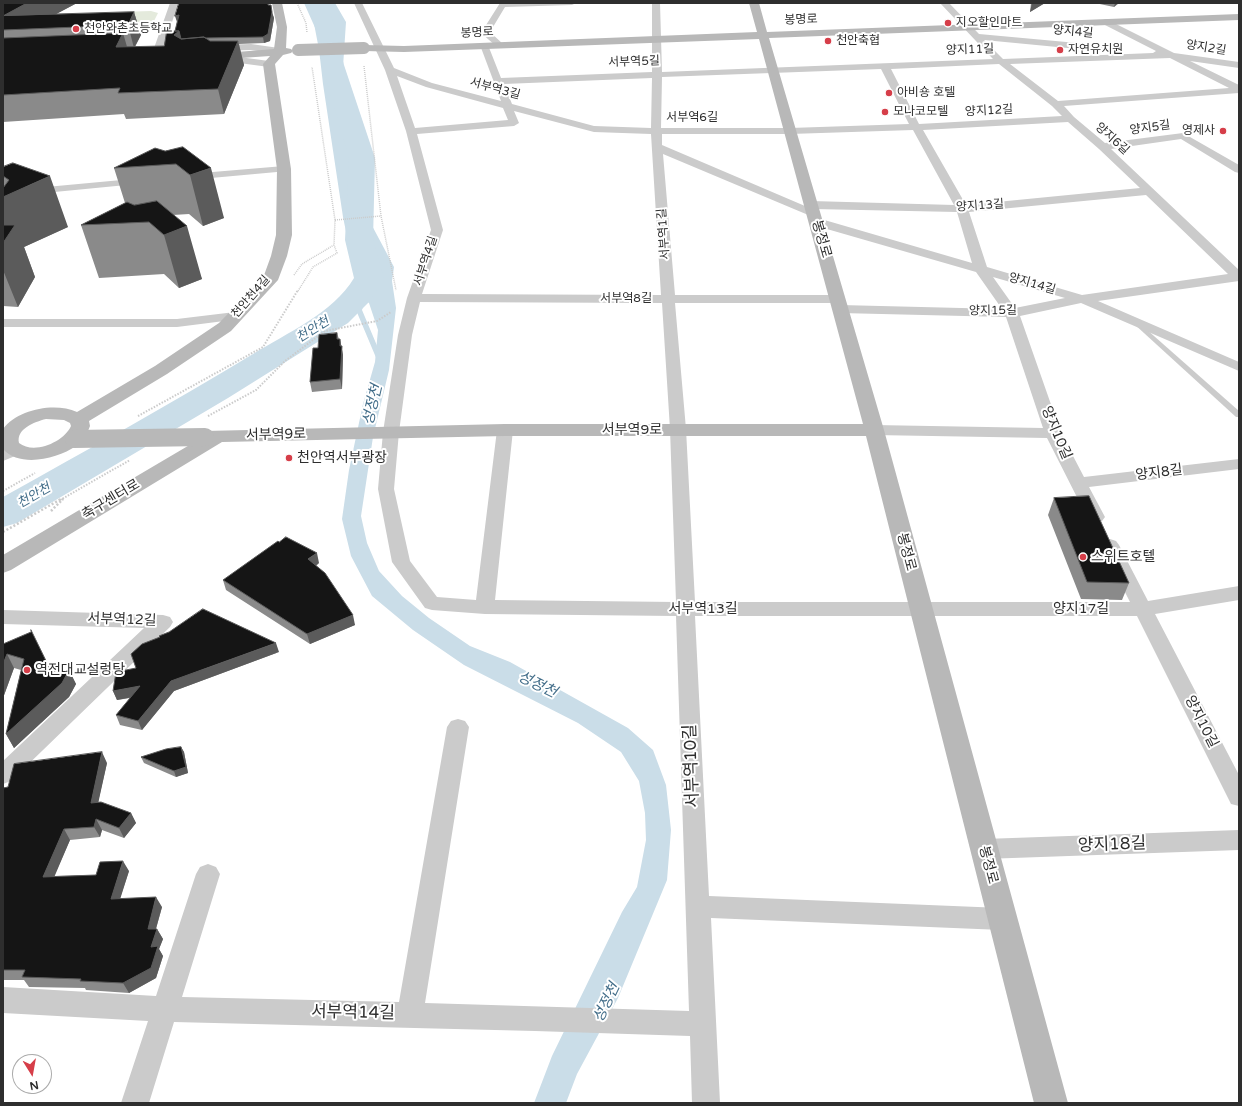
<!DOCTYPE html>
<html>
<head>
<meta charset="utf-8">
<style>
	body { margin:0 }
	#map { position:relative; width:1242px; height:1106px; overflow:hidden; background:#fff; font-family:"Varela Round",sans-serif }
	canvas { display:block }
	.frame { position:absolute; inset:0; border:4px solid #2e2e2e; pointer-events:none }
	.north { position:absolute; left:12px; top:1054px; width:40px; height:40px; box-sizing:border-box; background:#fff; border:1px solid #ababab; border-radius:50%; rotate:169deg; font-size:11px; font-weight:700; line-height:16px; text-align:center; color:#2e2e2e }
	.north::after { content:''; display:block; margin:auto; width:14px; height:18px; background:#d63e49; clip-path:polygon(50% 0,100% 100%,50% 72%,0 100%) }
</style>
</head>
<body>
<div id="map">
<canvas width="1242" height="1106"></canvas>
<div class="frame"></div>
<div class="north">N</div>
</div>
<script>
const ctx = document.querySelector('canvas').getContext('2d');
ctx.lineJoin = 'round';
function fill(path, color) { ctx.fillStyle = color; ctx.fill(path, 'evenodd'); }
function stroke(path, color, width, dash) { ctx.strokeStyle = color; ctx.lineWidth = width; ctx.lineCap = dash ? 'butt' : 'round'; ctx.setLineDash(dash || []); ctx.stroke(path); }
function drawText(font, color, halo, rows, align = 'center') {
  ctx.font = font + ' "Varela Round","Noto Sans KR",sans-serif'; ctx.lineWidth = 4; ctx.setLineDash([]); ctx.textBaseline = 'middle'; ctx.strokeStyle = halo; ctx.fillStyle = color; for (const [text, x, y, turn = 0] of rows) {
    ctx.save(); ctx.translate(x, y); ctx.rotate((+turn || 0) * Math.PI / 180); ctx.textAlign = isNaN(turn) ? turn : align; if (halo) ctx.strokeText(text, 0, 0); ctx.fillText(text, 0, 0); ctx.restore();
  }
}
const green = new Path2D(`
	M151 11 158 13 149 31 33 36 38 26 57 14Z`);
const water = new Path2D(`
	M304 3H335L346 22 343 67 369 220 394 267 392 281 396 308 389 370 373 437 361 516 367 543 379 571 402 596 429 618 470 646 510 662 628 728 653 750 666 785 671 830 667 880 618 998 577 1074 566 1103H534L552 1056 622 912 637 887 646 840 645 813 639 781 621 752 578 723 464 665 413 630 372 596 351 556 342 519 349 470 363 404 375 362 378 330 369 303 359 295 343 217 323 84 317 32Z`);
const stream = new Path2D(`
	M365 287 368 289 362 310 383 360 380 362 377 360 356 310 362 289Z`);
const river = new Path2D(`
	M310 3H328L344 65 375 158 373 240 384 278 370 301 348 323 228 398 17 523 3 527V497C87 450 171 404 253 354 287 333 333 313 354 278L345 240 349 158 322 65Z`);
const pathFar2 = new Path2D(`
	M297 3 306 23 307 33
	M364 66 381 216 396 290
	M335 220 381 216
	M294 275 302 264 334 245
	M298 291 313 267 337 253 334 245 335 220 312 67`);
const pathFar1 = new Path2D(`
	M138 416 263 347 298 290
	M208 416 256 390 285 361 325 331 377 321 391 312
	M3 491 35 473
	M60 500 130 460
	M62 500 64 498`);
const path = new Path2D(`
	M51 511 63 499
	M3 532 61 499`);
const lane = new Path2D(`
	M1135 320 1137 321 1239 411V417H1236L1133 323V321Z`);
const street = new Path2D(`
	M170 3H178L163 51 158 54 155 53 153 51Z
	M354 3H362L394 68 432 83 501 101 480 45 481 43H487L488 45 501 78 652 72V3H660L662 72 993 59 940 3H949L979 34 1099 45 1104 48 1099 51 984 40 1003 59 1153 53 1156 51 1103 24 1102 22 1103 20 1106 19 1174 53 1239 62V68L1190 61 1239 85V93L1064 106 1074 117 1105 143 1183 133 1239 165V173L1235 172 1181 139 1111 149 1239 270V281L1098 301 1239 362V371L1081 303 1020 316 1061 433 1084 477 1239 459V469L1089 487 1105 517 1102 521 1096 523 1090 521 1087 517 1047 438 874 435 868 433 866 430 868 427 874 425 1043 428 1006 317 840 313 835 312 833 309 835 306 840 305 1002 309 976 272 813 225 811 222 813 219H821L972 263 957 212 813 209 819 213 817 216 813 217 663 154 675 295H837L842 296 844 299 842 302 837 303H675L686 429 695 602H1130L1101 545 1104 541 1110 539 1116 541 1119 545 1148 601 1239 586V600L1155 614 1239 775V806L1231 804 1137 616H695L709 896 1002 908 1011 911 1014 919 1011 927 1002 930 711 918 720 1103H692L690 1036 535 1031 174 1022 149 1103H121L148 1021 3 1013V987L156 996 196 874 200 867 208 864 216 867 220 874 182 997 399 1002 447 727 451 721 458 719 465 721 469 727 425 1003 689 1011 676 616 485 614 432 610 425 608 392 562 378 489 383 432 398 335 407 298 431 230 406 131 385 70ZM1170 58 1229 88 1058 101 1010 64ZM999 64 1052 106 1062 116 919 124 891 69ZM881 69 909 124 790 128H661L662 77ZM397 76 426 87 503 108 508 120 415 128ZM652 78 651 128 594 126 512 104 504 84ZM514 111 594 132 651 134 661 295 422 294 443 230 417 134 514 126 519 123ZM1068 122 1099 149 1140 188 966 205 923 130ZM913 130 954 205 811 201 807 202 805 206 662 145V134H790ZM1146 195 1228 274 1082 295 987 267 969 212ZM993 277 1065 298 1015 308ZM420 302 662 303 670 429 676 602 495 600 513 430 511 427 505 425 499 427 497 430 476 600 437 597 410 561 394 489 399 432 412 335Z
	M500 3H576L572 5 505 7 490 32 503 44 499 47 496 46 481 33Z
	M251 44 279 48 284 51 279 54 251 50 216 51 211 48 216 45Z
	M239 57 269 61 274 64 269 67 239 63 218 64 213 61 218 58Z
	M284 166 290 169 288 171 189 180 185 179 183 177 185 175 189 174Z
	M143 178 147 179 149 181 147 183 3 197V191Z
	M235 312 240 313 242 316 240 319 177 327H3V319H177Z
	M14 446 20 448 22 451 20 454 3 461V450Z
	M3 610 163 615 170 617 173 622 170 627 11 781 3 784V761L144 628 3 624Z
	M1239 830V850L984 859 976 856 972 849 976 842 984 839Z`);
const secondary = new Path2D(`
	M272 3H282L287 27 286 48 291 49 293 51 291 53 283 55 275 64 291 169 292 235 287 256 278 280 231 331 167 374 89 421 90 426C87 434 83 441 76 446 57 459 20 468 3 449V429C18 409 55 402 77 412L155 366 219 323 263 278 271 256 276 235 277 169 263 64 270 56 212 60 206 57 212 54 274 49 277 27ZM46 419 64 420 70 423 71 426C64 442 34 455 19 443 16 429 34 422 46 419Z
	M749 3H759L767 32 1239 14V20L769 38 884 430 1068 1103H1034L866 436H505L222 442 11 570 3 573V555L198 440 195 437 198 433 205 431 505 424H863L759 39 404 52 364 51 358 48 364 45 404 46 757 32Z`);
const secondaryBridgeFar1 = new Path2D(`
	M298 50 364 48`);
const secondaryBridge = new Path2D(`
	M74 439 205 437`);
const wall = new Path2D(`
	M3 3H77L56 14 134 12 141 35 135 47 164 46 175 31 177 22 179 3H268L274 18 270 41 264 43 239 44 244 65 224 114 126 119 124 114 3 122Z
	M1031 3H1045L1030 12Z
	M1095 3H1121L1120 4H1118L1114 7Z
	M183 147 224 218 203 226 189 214 173 215 202 279 179 288 164 274 99 278 81 225 125 203 114 168 165 151Z
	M3 167 68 227 24 247 35 277 18 307 3 306Z
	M337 333 339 339H340L343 355 342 389 312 392 310 382 318 348Z
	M1054 498 1129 583 1122 600 1081 599 1048 515Z
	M319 563 316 566 355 625 310 644 226 590 223 580Z
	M3 644 50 669 69 670 76 684 69 697 14 748 6 734 21 670 14 668 3 698Z
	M279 652 174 691 142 730 120 725 116 715 130 698 117 700 113 691Z
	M181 747 184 752 188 773 176 777 144 763 141 757Z
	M107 763 98 802 131 813 136 823 124 838 102 830 100 837 70 840 54 876 96 875 129 871 120 898 162 907 156 929H157L163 939 159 949 163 956 156 978 129 993 86 990 85 988 29 987 24 980H3V788Z`);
const shadedWall = new Path2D(`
	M27 3H77L30 28 3 22V16Z
	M1032 3H1045L1030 12Z
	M1115 3H1118L1114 7Z
	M134 12 141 35 134 48 128 25Z
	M272 12 274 18 270 41 264 43 263 37Z
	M179 15 180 22H177L175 16Z
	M179 31 185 54 174 35Z
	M123 33 130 57 116 47Z
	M238 41 244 65 224 114 218 89Z
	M211 168 224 218 203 226 190 175Z
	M50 176 68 227 24 247 35 277 18 307 3 270V197Z
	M187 226 202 279 179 288 164 235Z
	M340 339 343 355 342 389 340 379Z
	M317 553 319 563 311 569 308 559Z
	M353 615 355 625 310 644 307 634Z
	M276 643 279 652 174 691 142 730 138 721 171 681Z
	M7 654 14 668 3 698V664Z
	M69 670 76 684 69 697 14 748 6 734Z
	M140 686 144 695 117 700 113 691Z
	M181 747 184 752 188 773 176 777 174 771Z
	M102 752 107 763 96 813 91 803Z
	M131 813 136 823 124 838 119 828Z
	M96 819 102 830 100 837 94 827Z
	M64 829 70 840 50 887 43 877Z
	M123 861 129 871 117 909 111 899Z
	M156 897 162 907 153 939 148 929Z
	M157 929 163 939 159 949 163 956 156 978 129 993 123 983 151 947Z`);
const building = new Path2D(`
	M3 3H27L3 16Z
	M179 3H268V5H271L272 12 268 34 263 37 205 38 204 37 181 39 179 31H175L179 15 175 16Z
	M134 12 128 25 3 30V16Z
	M167 31H179L174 35 181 39 204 37 210 41H238L218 89 118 93 120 88 3 95V38L123 33 116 47 164 46Z
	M183 147 211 168 190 175 176 164 114 168 155 148 165 151Z
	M13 163 50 176 3 197V188L9 180 3 176V167Z
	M157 201 187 226 164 235 149 222 81 225 127 202 134 205Z
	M3 225H15L3 243Z
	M337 333V339H340V346H342L340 379 310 382 313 348H318L319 335Z
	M1089 496 1129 583 1087 582 1054 498Z
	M286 537 317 553 308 559 325 573 353 615 307 634 223 580 278 541 279 542Z
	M203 609 276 643 171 681 138 721 116 715 140 686 113 691 116 672 136 668 131 654 142 644 160 637 159 636 169 632Z
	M31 630 50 669 69 670 62 683 6 734 24 659 7 654 3 664V644L31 632Z
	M181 747 186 767 174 771 141 757 166 749Z
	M102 752 91 803 101 802 131 813 119 828 96 819 94 827 64 829 43 877 96 875 100 862 123 861 111 899 156 897 148 929H157L151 947 158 946 151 968 123 983 80 981 81 979 22 977 25 970H3V788L8 787 14 764Z`);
const markers = [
	[948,23,4,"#d63e49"],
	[76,29,4,"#d63e49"],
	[828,41,4,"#d63e49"],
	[1060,50,4,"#d63e49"],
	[889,93,4,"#d63e49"],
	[885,112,4,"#d63e49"],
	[1223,131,4,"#d63e49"],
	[289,458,4,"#d63e49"],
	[1083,557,4,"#d63e49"],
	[27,670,4,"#d63e49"]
];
const farStreetnames = [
	["봉명로",801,20,-2],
	["양지4길",1073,32,5],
	["봉명로",477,33,-3],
	["양지2길",1206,48,9],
	["양지11길",970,50,-2],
	["서부역5길",634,62,-2],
	["서부역3길",495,89,15],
	["양지12길",989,111,-3],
	["서부역6길",692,118],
	["양지5길",1150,128,-8],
	["양지6길",1112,139,42],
	["양지13길",980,206,-4],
	["서부역1길",664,234,-94],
	["서부역4길",426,261,-72],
	["양지14길",1032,284,16],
	["천안천4길",251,297,-49],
	["서부역8길",626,299],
	["양지15길",993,311,-1]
];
const farPoinames = [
	["지오할인마트",956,23],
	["천안와촌초등학교",84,29],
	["천안축협",836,41],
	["자연유치원",1068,50],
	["아비숑 호텔",897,93],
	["모나코모텔",893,112],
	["영제사",1215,131,"right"]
];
const farWaternames = [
	["천안천",313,330,-32],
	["천안천",34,496,-30]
];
const streetNames = [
	["봉정로",821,239,74],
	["서부역9로",632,430],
	["양지10길",1056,433,67],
	["서부역9로",276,435,-1],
	["양지8길",1159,473,-7],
	["축구센터로",111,500,-31],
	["봉정로",906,552,75],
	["서부역13길",703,609],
	["양지17길",1081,609],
	["서부역12길",122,620,2],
	["양지10길",1201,722,63],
	["봉정로",988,865,75]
];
const poiNames = [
	["천안역서부광장",297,458],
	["스위트호텔",1091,557],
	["역전대교설렁탕",35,670]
];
const waterNames = [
	["성정천",373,405,-77],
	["성정천",537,685,26],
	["성정천",607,1003,-64]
];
const nearStreetnames = [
	["서부역10길",692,766,-92],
	["양지18길",1112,845,-2],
	["서부역14길",353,1013,1]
];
fill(green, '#e4eadc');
fill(water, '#cadde8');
fill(stream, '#cadde8');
fill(river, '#cadde8');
stroke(pathFar2, '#cbcbcb', 1.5, [1, 1]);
stroke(pathFar1, '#cbcbcb', 2, [1.5, 1.5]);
stroke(path, '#cbcbcb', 2.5, [2, 2]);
fill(lane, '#cbcbcb');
fill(street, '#cbcbcb');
fill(secondary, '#b8b8b8');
stroke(secondaryBridgeFar1, '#b8b8b8', 12);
stroke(secondaryBridge, '#b8b8b8', 18);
fill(wall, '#8a8a8a');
fill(shadedWall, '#5b5b5b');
fill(building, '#151515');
stroke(building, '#5b5b5b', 1);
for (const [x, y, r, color] of markers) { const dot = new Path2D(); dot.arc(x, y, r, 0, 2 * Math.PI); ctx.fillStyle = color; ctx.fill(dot); stroke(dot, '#fff', 1.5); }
drawText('12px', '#2e2e2e', '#fff', farStreetnames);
drawText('12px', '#2e2e2e', '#fff', farPoinames, 'left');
drawText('italic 13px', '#426d89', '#fff', farWaternames);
drawText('14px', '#2e2e2e', '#fff', streetNames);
drawText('14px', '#2e2e2e', '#fff', poiNames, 'left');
drawText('italic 15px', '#426d89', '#fff', waterNames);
drawText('17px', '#2e2e2e', '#fff', nearStreetnames);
</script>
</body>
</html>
